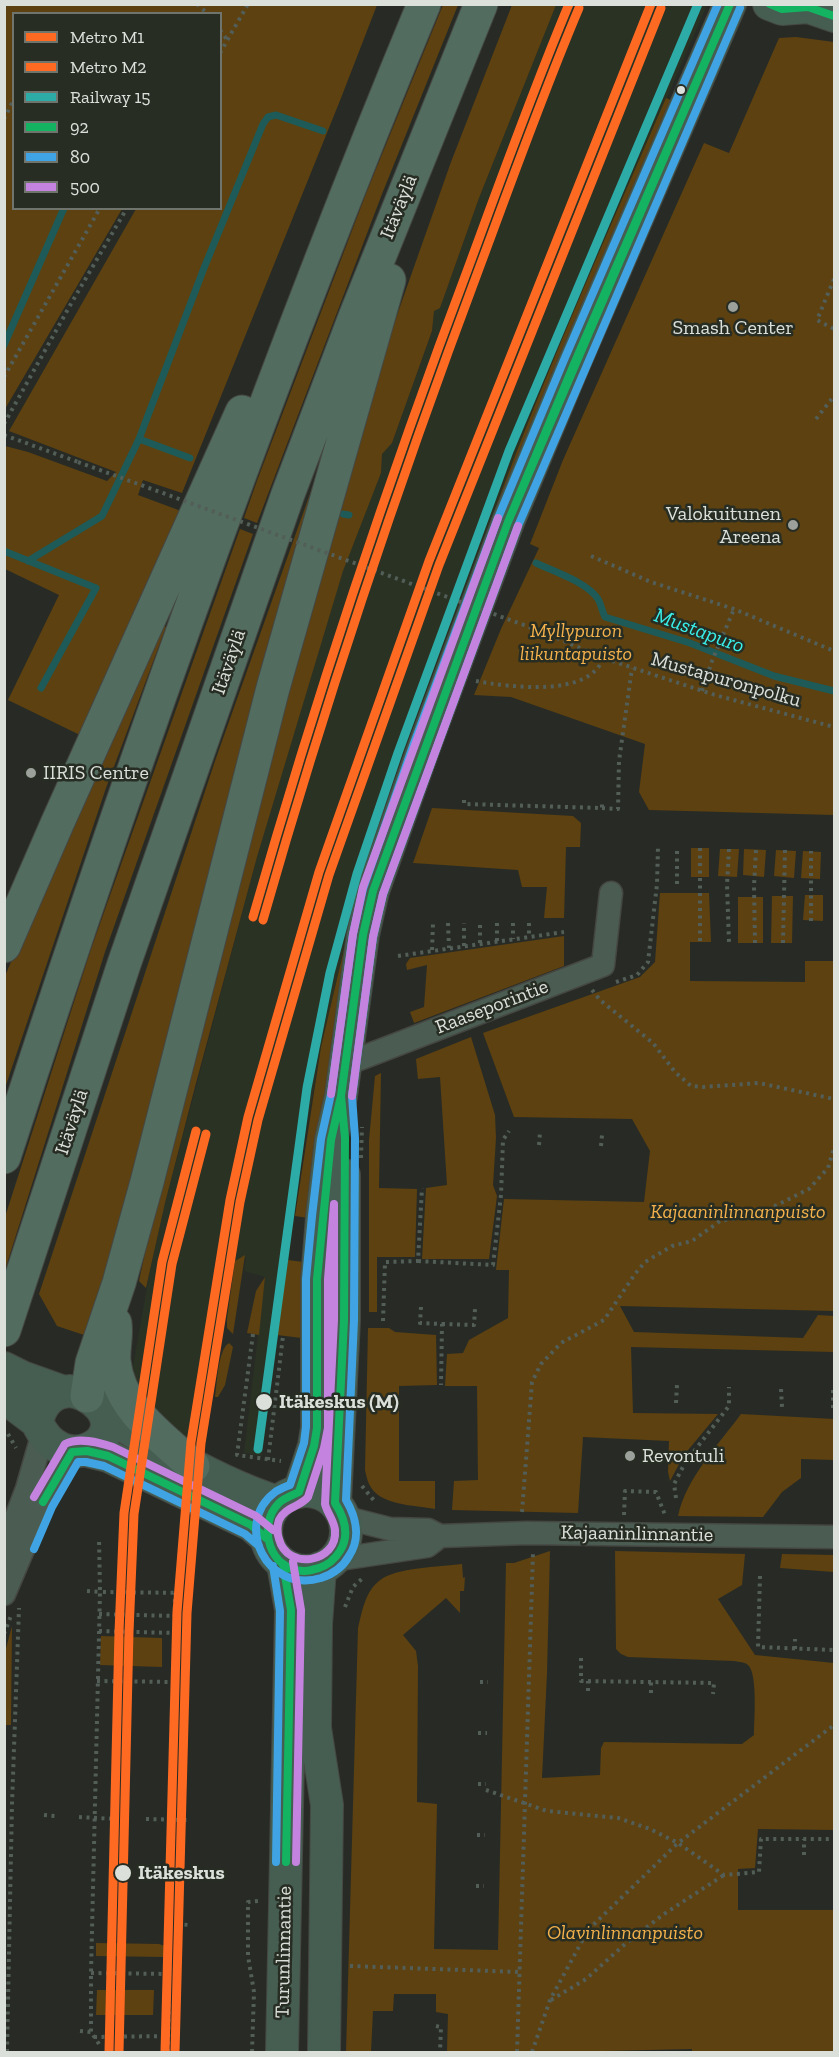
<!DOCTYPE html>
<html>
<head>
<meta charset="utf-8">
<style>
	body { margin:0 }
	#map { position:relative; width:839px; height:2057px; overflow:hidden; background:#282b25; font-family:"Zilla Slab",serif }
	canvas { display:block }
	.frame { position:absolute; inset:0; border:6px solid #dce0da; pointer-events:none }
	.legend { position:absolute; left:12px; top:12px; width:210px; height:198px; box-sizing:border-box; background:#272d23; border:2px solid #6f756c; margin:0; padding:8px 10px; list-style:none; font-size:18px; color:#dce0da }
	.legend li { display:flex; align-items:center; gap:12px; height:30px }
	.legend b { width:30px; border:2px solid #6f756c }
</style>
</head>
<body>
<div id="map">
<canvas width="839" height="2057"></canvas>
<div class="frame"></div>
<ul class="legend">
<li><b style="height:8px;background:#ff6a23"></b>Metro M1</li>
<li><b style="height:8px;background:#ff6a23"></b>Metro M2</li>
<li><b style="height:8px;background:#2daba6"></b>Railway 15</li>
<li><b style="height:8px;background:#13b361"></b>92</li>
<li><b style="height:8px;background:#40a4e4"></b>80</li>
<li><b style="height:8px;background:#c483df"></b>500</li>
</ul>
</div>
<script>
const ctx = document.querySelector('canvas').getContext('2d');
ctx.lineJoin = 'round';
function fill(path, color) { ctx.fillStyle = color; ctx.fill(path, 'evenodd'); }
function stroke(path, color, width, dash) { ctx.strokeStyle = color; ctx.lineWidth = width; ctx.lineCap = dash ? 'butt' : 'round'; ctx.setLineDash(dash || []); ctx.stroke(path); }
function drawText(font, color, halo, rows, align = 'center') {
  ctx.font = font + ' "Zilla Slab",serif'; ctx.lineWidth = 5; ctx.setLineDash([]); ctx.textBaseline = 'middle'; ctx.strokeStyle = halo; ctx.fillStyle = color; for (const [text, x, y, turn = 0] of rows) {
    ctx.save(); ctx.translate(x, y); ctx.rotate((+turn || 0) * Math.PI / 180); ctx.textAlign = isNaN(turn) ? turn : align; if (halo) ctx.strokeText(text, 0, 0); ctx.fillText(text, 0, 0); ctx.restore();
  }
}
const built = new Path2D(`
	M556 5H707L565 334 507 477 392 788 353 911 321 1047 306 1132 262 1456 244 1453 265 1277 244 1271 246 1258 241 1257 235 1261 231 1260 204 1457 129 1389 149 1276 165 1203 257 857 343 570 381 473 382 454 392 443 432 332 434 310 440 308 479 198Z`);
const green = new Path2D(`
	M4 5H377L341 98 182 493 143 480 138 495 181 511 82 736 8 700 59 595 5 569V446L28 452 107 481 116 472 9 431 136 209 220 208V14H14V208L122 209 5 409Z
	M443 5H458L382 194 257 523 244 518 258 478 367 191Z
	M512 5H556L479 198 440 308 434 311 432 331 392 443 382 454 381 473 343 571 257 857 196 1083 165 1203 146 1288 139 1281 157 1196 265 761 390 335 451 162Z
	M796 37 834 42V815L649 810 639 792 645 744 511 697 474 695 501 629 539 548 530 544 563 460 704 143 729 153 779 38Z
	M666 98 675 102 490 535 486 534C539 386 604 242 666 98Z
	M317 474 90 1337 57 1326 39 1294 215 761Z
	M240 529 253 534 105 952 5 1270V1217L91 949Z
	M157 621 166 627 106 788 5 1088V976Z
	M432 808 573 816 581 823 580 847H566L564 918H544L547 887H522L518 870 413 863Z
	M691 848H709V877H691Z
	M720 849H739L737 877 718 876Z
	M744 849 766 850 764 877 743 875Z
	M776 850 796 851 794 878 774 876Z
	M803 851 821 852 820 879 801 878Z
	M660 893H709L711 942H690V981L805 982V961H834V1311L620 1306 634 1332 803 1338 818 1315 834 1316V1352L631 1347 633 1413 718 1414 684 1455 670 1481 668 1472 669 1441 583 1437 578 1513 452 1510 454 1481 478 1480 477 1386H445L447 1354 463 1353 469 1340 508 1318 509 1270H496L504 1199 644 1202 650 1151 632 1119 514 1117 483 1033 640 977 655 962Z
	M805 895H823V921L803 920Z
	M772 896H793L792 943H771Z
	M738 897H763V943H738Z
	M353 911 315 1219 295 1216 321 1047Z
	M564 936V966L414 1023 410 1012 424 1007 427 965 407 970 406 964 410 958Z
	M471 1037 495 1115 496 1138 493 1185 497 1196 489 1259H422L426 1188 447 1185 440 1077 418 1079 416 1059Z
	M381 1073 379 1188 417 1189 415 1257H377V1312H369V1140L375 1076Z
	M245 1255 233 1334 227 1328V1318L235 1261Z
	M288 1260 311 1263 310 1339 277 1335Z
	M265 1277 259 1335 247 1333 256 1291Z
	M368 1328H389L395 1332 436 1335 437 1385 399 1386V1481H435V1509C415 1505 379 1506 369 1484 367 1480 366 1474 365 1470Z
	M229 1343 233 1347 225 1385 218 1397H215C217 1384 218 1349 229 1343Z
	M741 1414 834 1419V1460L801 1459V1478L782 1492 763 1517 678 1516C686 1478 719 1444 741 1414Z
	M550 1551 547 1673 542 1778 600 1775 601 1748 604 1742 742 1744 754 1735C754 1721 758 1674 748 1665 745 1662 739 1662 734 1661L628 1657 621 1654 616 1649 615 1551 745 1554 742 1585 718 1599 755 1655 834 1663V1830L758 1829 755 1868 738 1869V1910H834V2052H692V2049L560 2052H447L448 2014 436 2012V1994H394L393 2011H373L371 2052H346L358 1628C362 1612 365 1592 379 1581 396 1567 439 1567 462 1564L463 1578 465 1577 464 1591H460V1613L446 1598 403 1635 416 1651 418 1666 417 1802 437 1804 434 1949 498 1950 506 1563H514Z
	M782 1554 834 1555V1572L780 1568Z
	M12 1626 11 1725H5V1652Z
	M101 1636 162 1638V1667L100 1665Z
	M96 1943 159 1944 165 1946V1957L96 1956Z
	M97 1990H154L153 2015H96Z`);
const stream = new Path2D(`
	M4 345 64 208
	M139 439 204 268 263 124 268 117 276 115 323 131
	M343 514 349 515
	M4 551 96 588 41 688
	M28 561 102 516 139 439 190 458
	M536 563C553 571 587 582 598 599 601 604 602 611 605 617L690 643 774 676 834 691`);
const path = new Path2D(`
	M197 4 208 14
	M220 30 228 41
	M220 53 248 4
	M4 119 14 99
	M834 279 817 320 834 329
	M4 377 100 208
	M816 419 834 396
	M4 424 72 302 127 208
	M4 435 78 462
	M591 556 651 582 734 609 834 651
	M543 632 603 658 715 695 834 727
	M476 681C508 687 590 698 603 658
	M702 691 712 661 734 609
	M464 800V804L602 808V804
	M602 808 618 809 619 761 632 668
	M700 848V942
	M729 849 727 885 729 942
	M677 884V848
	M811 921V851
	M448 923 449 948
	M497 923V941
	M513 923V939
	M529 923V937
	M480 943V923
	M755 943 754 886 756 850
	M783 943 785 850
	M464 946V923
	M432 950 433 923
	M398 956 564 932
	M616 982 637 975 648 962 657 884 658 847
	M592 990 600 1000 653 1043 675 1072 691 1086 703 1087 759 1083 834 1099
	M539 1145 540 1132
	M601 1146 602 1135
	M361 1158 362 1127
	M418 1261 493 1265 501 1195 503 1140 509 1131
	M421 1307 420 1323 442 1324 441 1385
	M383 1321 385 1262 418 1261 422 1188
	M442 1324 474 1325 475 1309
	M253 1334 237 1455 281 1461
	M781 1389 782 1407
	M833 1390V1409
	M676 1403 677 1385
	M8 1434 16 1448
	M268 1460 283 1336
	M362 1486 376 1503
	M676 1498 674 1484 685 1463 729 1406V1387
	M522 1512 532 1382 541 1364 561 1343 604 1320 635 1274 645 1262 672 1246 692 1241 720 1221 757 1215 809 1189 828 1168 834 1148
	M624 1515 625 1491 656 1492 665 1515
	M760 1576 758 1647 834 1650
	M87 1591 100 1592 99 1538
	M345 1607 353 1587 364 1577
	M99 1614 175 1616
	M99 1631 175 1633
	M4 1634 12 1613
	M795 1649V1639
	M581 1658V1681L714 1683 713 1694
	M97 1681 174 1682
	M480 1682H488
	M588 1691V1681
	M651 1693V1682
	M478 1733H487
	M478 1784H486
	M486 1790 547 1811 618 1818 650 1829 678 1843 724 1875 759 1872 761 1839H834
	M44 1815 55 1816
	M79 1817 116 1819
	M146 1819 190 1820
	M477 1835H485
	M804 1855V1839
	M476 1886H484
	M177 1924 189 1925
	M350 1966 520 1972
	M91 1973 169 1974
	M551 2000 586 1979 625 1944 664 1914 724 1875
	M436 2026 441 2027 440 2052
	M80 2031 91 2032
	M94 2037 168 2036
	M99 2044 91 2032V1973L100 1592 189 1593
	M7 2052 12 1804 19 1608
	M168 2052 175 1593
	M252 2052 254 1992 248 1956V1902L258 1901
	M517 2052 533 1553
	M532 2052 550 2000 588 1930 678 1843 834 1725`);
const street = new Path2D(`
	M346 1064 603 965 611 893
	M343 1517 390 1529 428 1530 440 1536 527 1533 834 1537
	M4 1549 27 1489 43 1433
	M333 1560 427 1546 440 1536
	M4 1594 43 1502 72 1452`);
const secondary = new Path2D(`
	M769 4 782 9 808 7 834 16
	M4 1368 22 1377 64 1392
	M70 1391C82 1393 90 1397 99 1406 130 1440 62 1480 37 1422 41 1404 51 1392 70 1391Z
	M4 1397 37 1422
	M104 1413C122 1426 141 1436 160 1447 198 1469 236 1489 278 1502
	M87 1451 108 1456 251 1525 266 1538
	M266 1531a40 40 0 1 1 80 0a40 40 0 1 1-80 0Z
	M299 1492 314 1446 317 1428V1279L322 1217 331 1140 341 1096 363 935 373 891 423 750 508 522 574 364 730 4
	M335 1503 344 1320V1175
	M320 1568 316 1624 315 1728 327 1805 324 2052
	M282 2052 291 1610 283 1564`);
const highway = new Path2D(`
	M4 946 57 824 242 412
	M4 1157C130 768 267 382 424 4
	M115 1323C117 1336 113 1348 114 1361 119 1409 161 1436 193 1466
	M4 1330 124 964 288 494 355 317 481 4
	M87 1396 92 1363 119 1283 147 1182 273 688 389 280`);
const pathBridge = new Path2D(`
	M78 462 543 632`);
const bus1 = new Path2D(`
	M770 4 782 9 808 7 834 16
	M508 522 574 364 730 4
	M508 522 730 4
	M341 1096 345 1138 344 1320 335 1503C344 1517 350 1535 340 1551 335 1559 328 1565 319 1568 315 1569 310 1571 305 1571 270 1572 256 1526 279 1503 284 1498 293 1495 299 1492L314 1446 317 1428V1279L331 1140Z
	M341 1096 363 935 373 891 508 522
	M43 1502 72 1452 87 1451 108 1456 251 1525 266 1538
	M283 1564 291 1610 286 1862`);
const bus2 = new Path2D(`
	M718 4 564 360 498 518 413 746 363 889 353 934 331 1094 321 1139 312 1216 306 1279V1427L304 1443 290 1485C285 1487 279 1489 274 1493 234 1524 266 1594 321 1578 333 1574 343 1567 349 1556 361 1538 356 1517 346 1500L354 1320 355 1138 352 1096 373 937 383 894 518 526 740 8
	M34 1549 52 1507 78 1462H86L104 1466 245 1534 259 1546
	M273 1566 280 1611 276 1862`);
const bus3 = new Path2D(`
	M331 1094 353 934 363 887 498 518
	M352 1096 373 937 383 894 518 526
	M334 1204V1320L325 1504C327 1513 334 1520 335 1530 338 1563 287 1571 279 1539 277 1533 277 1526 279 1520 285 1507 300 1507 308 1497L324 1448 328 1428V1279Z
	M34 1497 65 1444C79 1437 98 1442 113 1447L256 1516 273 1530
	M293 1562 301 1610 296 1862`);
const rail1 = new Path2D(`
	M258 1449 307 1088 330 973 357 874 398 753 509 451 698 4`);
const metro1 = new Path2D(`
	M253 917C316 696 389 478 470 263 502 176 533 90 569 4
	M109 2052 119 1632 124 1513 162 1262 196 1131
	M165 2052 177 1612 191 1442 230 1200 248 1117 319 872 429 561 651 4`);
const metro2 = new Path2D(`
	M263 920C326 699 399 482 480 266 512 180 543 93 579 8
	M119 2052 129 1632 134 1514 172 1264 206 1134
	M175 2052 187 1613 201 1443 240 1202 258 1120 329 875 439 565 661 8`);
const markers = [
	[681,90,5,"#dce0da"],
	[733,307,6,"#9da19b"],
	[793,525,6,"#9da19b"],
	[31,773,6,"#9da19b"],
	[264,1402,9,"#dce0da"],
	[630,1456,6,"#9da19b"],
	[123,1873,9,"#dce0da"]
];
const streetNames = [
	["Itäväylä",399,207,-68],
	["Itäväylä",229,662,-71],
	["Mustapuronpolku",726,680,16],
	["Raaseporintie",492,1007,-21],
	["Itäväylä",72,1122,-72],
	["Kajaaninlinnantie",637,1534,1],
	["Turunlinnantie",284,1952,-89]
];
const poiNames = [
	["Smash Center",733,328,"center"],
	["Valokuitunen",781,514,"right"],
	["Areena",781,537,"right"],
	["IIRIS Centre",43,773],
	["Revontuli",642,1456]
];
const parkNames = [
	["Myllypuron",576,631],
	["liikuntapuisto",576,654],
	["Kajaaninlinnanpuisto",738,1212],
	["Olavinlinnanpuisto",625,1933]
];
const stopNames = [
	["Itäkeskus (M)",279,1402],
	["Itäkeskus",138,1873]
];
const waterNames = [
	["Mustapuro",699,631,20]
];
fill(built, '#2a3224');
fill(green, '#5d4110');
stroke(stream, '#1e5b58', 7);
stroke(street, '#454743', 25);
stroke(secondary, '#454743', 34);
stroke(highway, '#454743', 35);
stroke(path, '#525e57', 4, [3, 4.5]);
stroke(street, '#4b5d53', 22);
stroke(secondary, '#465d52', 32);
stroke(highway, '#526c60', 33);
stroke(pathBridge, '#525e57', 4, [3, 4.5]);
stroke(bus1, '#13b361', 8);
stroke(bus2, '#40a4e4', 8);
stroke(bus3, '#c483df', 8);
stroke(rail1, '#2daba6', 9);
stroke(metro1, '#ff6a23', 9);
stroke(metro2, '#ff6a23', 9);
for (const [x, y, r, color] of markers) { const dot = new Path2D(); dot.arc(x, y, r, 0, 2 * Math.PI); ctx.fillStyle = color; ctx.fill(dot); stroke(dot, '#272d23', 2); }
drawText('20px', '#dce0da', '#272d23', streetNames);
drawText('20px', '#dce0da', '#272d23', poiNames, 'left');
drawText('italic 20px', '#f4b14c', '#272d23', parkNames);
drawText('bold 20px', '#dce0da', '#272d23', stopNames, 'left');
drawText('italic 21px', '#39f0ea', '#272d23', waterNames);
</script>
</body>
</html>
